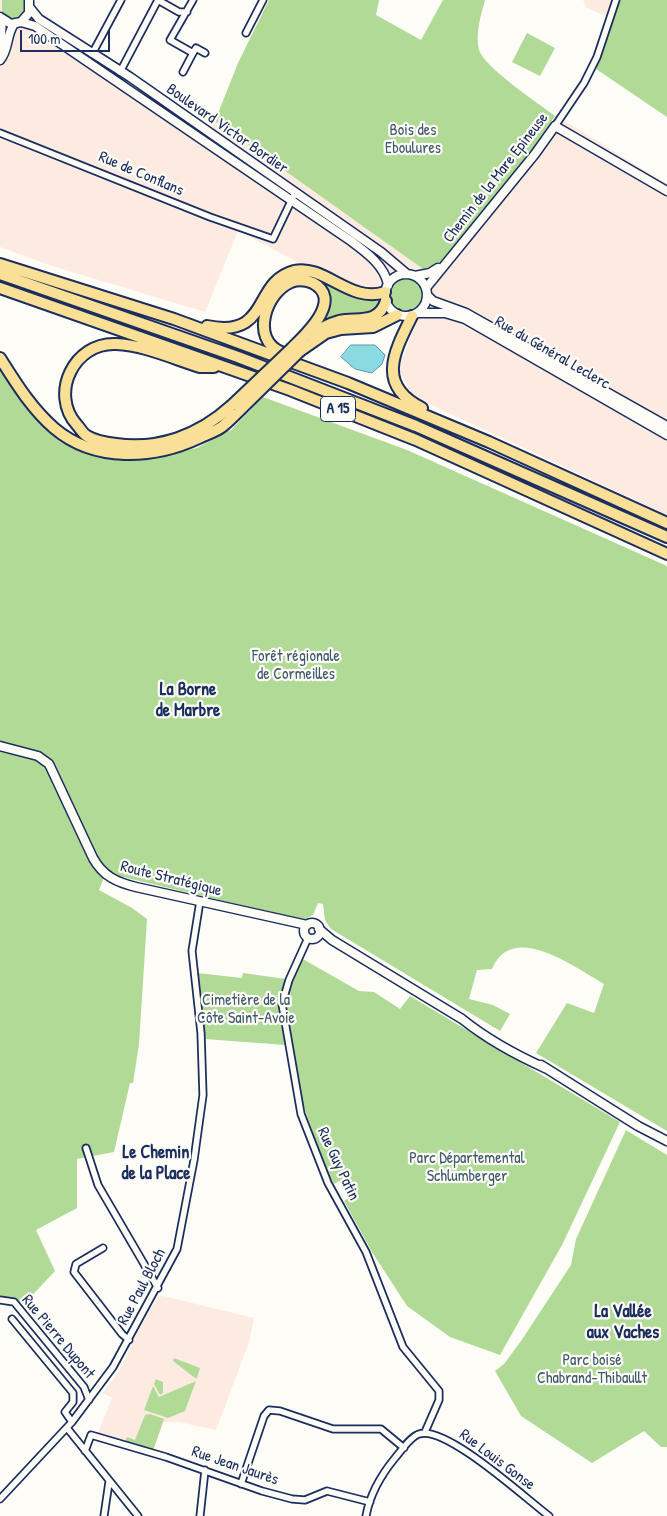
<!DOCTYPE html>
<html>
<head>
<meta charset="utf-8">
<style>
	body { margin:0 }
	#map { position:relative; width:667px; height:1516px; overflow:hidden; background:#fdfcf7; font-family:"Patrick Hand",sans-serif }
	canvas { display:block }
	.scale { position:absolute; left:20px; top:30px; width:90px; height:22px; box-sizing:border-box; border:2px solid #1b2f5e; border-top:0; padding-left:6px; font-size:15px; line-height:18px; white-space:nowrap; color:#1b2f5e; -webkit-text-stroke:4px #fdfcf7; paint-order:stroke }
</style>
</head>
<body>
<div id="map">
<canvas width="667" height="1516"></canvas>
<div class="scale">100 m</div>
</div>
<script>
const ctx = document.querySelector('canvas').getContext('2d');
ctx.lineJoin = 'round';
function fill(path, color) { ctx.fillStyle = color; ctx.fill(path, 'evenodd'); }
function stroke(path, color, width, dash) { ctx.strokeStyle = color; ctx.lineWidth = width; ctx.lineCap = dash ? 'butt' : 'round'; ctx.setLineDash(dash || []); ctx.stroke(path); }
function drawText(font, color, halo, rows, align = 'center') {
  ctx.font = font + ' "Patrick Hand",sans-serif'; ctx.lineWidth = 4.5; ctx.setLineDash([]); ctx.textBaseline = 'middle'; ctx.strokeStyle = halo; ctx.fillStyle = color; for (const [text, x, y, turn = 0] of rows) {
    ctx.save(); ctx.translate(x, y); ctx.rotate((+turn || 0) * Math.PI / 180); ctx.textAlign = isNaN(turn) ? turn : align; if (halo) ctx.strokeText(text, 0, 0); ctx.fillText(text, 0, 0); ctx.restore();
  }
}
const built = new Path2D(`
	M0 0H35V8L42 25 207 137 215 121 423 269 521 167 555 115 667 184V515L414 397 398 369 416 324 238 231 205 312 49 265 0 247Z
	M583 0H612L607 17 586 7Z
	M159 1295 254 1318 249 1342 216 1430 179 1422H163L153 1451 98 1433 112 1398 103 1393 119 1372 137 1333Z`);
const green = new Path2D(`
	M2 0H25L26 11 22 17 11 20 2 13Z
	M269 0H379L376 15 421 40 443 0H485C481 15 475 33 479 50 485 68 538 103 555 116L521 166 455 247 442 261 423 269 215 121 238 63Z
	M618 0H667V117L596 69Z
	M527 33 555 48 540 76 512 62Z
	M313 276 375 297 379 299 381 304 377 313 321 323C332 307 326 289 313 276Z
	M389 296a17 17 0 1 1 34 0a17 17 0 1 1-34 0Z
	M0 371 19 396 64 441 150 457 197 448 231 430 263 397 407 450 667 566V1131L536 1053 567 1003 594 1013 604 984C576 968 512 920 492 969L477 970 469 999 493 1005 510 1014 500 1031 331 929 325 920 323 904 318 903 313 915 303 920 106 873 99 890 132 908 147 919 139 1044 133 1083H130L114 1152 77 1159V1208L36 1230 55 1271 25 1303 0 1300Z
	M301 958 359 991 374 992 400 1009 410 996 620 1122 562 1245 500 1355 450 1337 407 1306 372 1252 344 1201 352 1195 343 1179 334 1184 325 1167 299 1093 289 1032 285 1000Z
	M197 973 242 978 243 973 286 979C275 1004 281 1020 285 1045L205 1039Z
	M626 1130 667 1155V1447H661L644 1431 592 1463 521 1416 495 1371 504 1364 521 1341 571 1265 576 1239Z
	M174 1358 200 1368 197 1378H195L173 1361Z
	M156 1379 163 1382V1393L160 1395 154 1384Z
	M196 1381 185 1411 168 1418 144 1410 153 1386 159 1397Z
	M150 1414 164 1419 153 1451 125 1442 127 1437 135 1440 145 1415Z`);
const water = new Path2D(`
	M351 345H375L385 355 382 364 372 373 355 369 341 357Z`);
const street = new Path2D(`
	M158 0 179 12H187
	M193 0 170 40 193 53 196 48 205 53
	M246 33 263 0
	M92 54 121 0
	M120 72 158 0
	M183 72 193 53
	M555 126 584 83 597 57 616 0
	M0 133 210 217 273 239 295 193
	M308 938 289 980 282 1004 301 1114 328 1183 366 1252 403 1347 439 1391V1400L425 1432
	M86 1148 98 1185 158 1288
	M103 1248 76 1264 74 1272 122 1334 129 1340
	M0 1300 14 1302 84 1387 89 1400
	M12 1319 73 1393V1402L65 1412 72 1422
	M67 1428 138 1516
	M85 1451 91 1435 166 1457 262 1491 292 1499 305 1500 327 1491 370 1502
	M241 1484 264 1416 269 1410 280 1411 333 1429H381L404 1448
	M0 1499 72 1422 113 1367 177 1249 194 1160 203 1095 201 1033 192 951 200 901
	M104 1516 109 1482
	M200 1516 205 1470
	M366 1516C370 1494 381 1475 395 1458 401 1451 410 1437 419 1434 446 1425 525 1498 549 1516`);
const secondary = new Path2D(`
	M30 8 39 19 130 77 381 252 407 274
	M0 17 11 24 21 22 29 13V0
	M21 22 35 26 351 241C366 252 385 266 388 285
	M0 52 2 19
	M0 60C9 50 6 35 14 24
	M385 295a21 21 0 1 1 42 0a21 21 0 1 1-42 0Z
	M415 276 430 273 438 268
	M426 288 535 154 555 126 667 191
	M427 295 433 301 466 313 667 426
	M418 313H445L465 319 667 435
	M0 746 38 756 49 764 93 858C103 876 116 882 136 887L307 925
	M304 931a8 8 0 1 1 16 0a8 8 0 1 1-16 0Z
	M319 929 332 940 462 1019C487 1039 516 1055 545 1068
	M541 1065 638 1126 667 1141`);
const highway = new Path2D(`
	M0 264 174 319 348 383 489 442 667 523
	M0 274 238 357 416 426 667 537
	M0 288 290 390 416 440 667 554
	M412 316C394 352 376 385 422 408
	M207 326C271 339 252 282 294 271 325 264 350 304 385 292
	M310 336C319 329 328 324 339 321 358 317 378 325 386 301
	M300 351 326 333 341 329 373 327 397 315
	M281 352C250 339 266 292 291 282 298 279 306 280 313 283 344 300 305 335 292 348
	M0 358C16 383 31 408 54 428 95 463 154 459 199 438 207 434 217 431 223 426 229 421 235 415 240 410
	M214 367H200C174 359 144 345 116 344 74 342 49 394 77 425 80 428 83 434 87 436 95 441 107 443 116 444 159 450 199 435 231 406`);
const highwayBridge = new Path2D(`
	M231 406 292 348
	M240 410 300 351`);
const shields = [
	[338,409,35]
];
const shieldNames = [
	["A 15",338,409]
];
const streetNames = [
	["Boulevard Victor Bordier",227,129,35],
	["Rue de Conflans",141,174,23],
	["Chemin de la Mare Epineuse",496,178,-52],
	["Rue du Général Leclerc",552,353,30],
	["Route Stratégique",171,879,14],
	["Rue Guy Patin",338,1164,65],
	["Rue Paul Bloch",142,1287,-62],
	["Rue Pierre Dupont",58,1337,50],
	["Rue Louis Gonse",497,1460,37],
	["Rue Jean Jaurès",235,1466,19]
];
const parkNames = [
	["Bois des",413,131],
	["Eboulures",413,149],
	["Forêt régionale",296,657],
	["de Cormeilles",296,675],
	["Cimetière de la",246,1001],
	["Côte Saint-Avoie",246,1019],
	["Parc Départemental",467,1159],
	["Schlumberger",467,1177],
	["Parc boisé",592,1361],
	["Chabrand-Thibaullt",592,1379]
];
const neighbourhoodNames = [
	["La Borne",188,690],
	["de Marbre",188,711],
	["Le Chemin",156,1153],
	["de la Place",156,1174],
	["La Vallée",623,1312],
	["aux Vaches",623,1333]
];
fill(built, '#fdebe2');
fill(green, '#b1da97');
fill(water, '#89dbe1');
stroke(water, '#5d96ad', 1);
stroke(street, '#1b2f5e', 9);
stroke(secondary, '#1b2f5e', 11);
stroke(highway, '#1b2f5e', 14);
stroke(street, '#fdfcf7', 5.5);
stroke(secondary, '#fdfcf7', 8);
stroke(highway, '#fadf96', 10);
stroke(highwayBridge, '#1b2f5e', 14, []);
stroke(highwayBridge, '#fadf96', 10);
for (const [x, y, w] of shields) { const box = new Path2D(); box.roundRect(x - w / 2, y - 12.5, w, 25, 4); ctx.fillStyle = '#fdfcf7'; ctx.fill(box); stroke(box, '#1b2f5e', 1); }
drawText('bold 15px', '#1b2f5e', null, shieldNames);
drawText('16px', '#1b2f5e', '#fdfcf7', streetNames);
drawText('16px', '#405a6c', '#fdfcf7', parkNames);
drawText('bold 18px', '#1b2f5e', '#fdfcf7', neighbourhoodNames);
</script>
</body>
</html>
